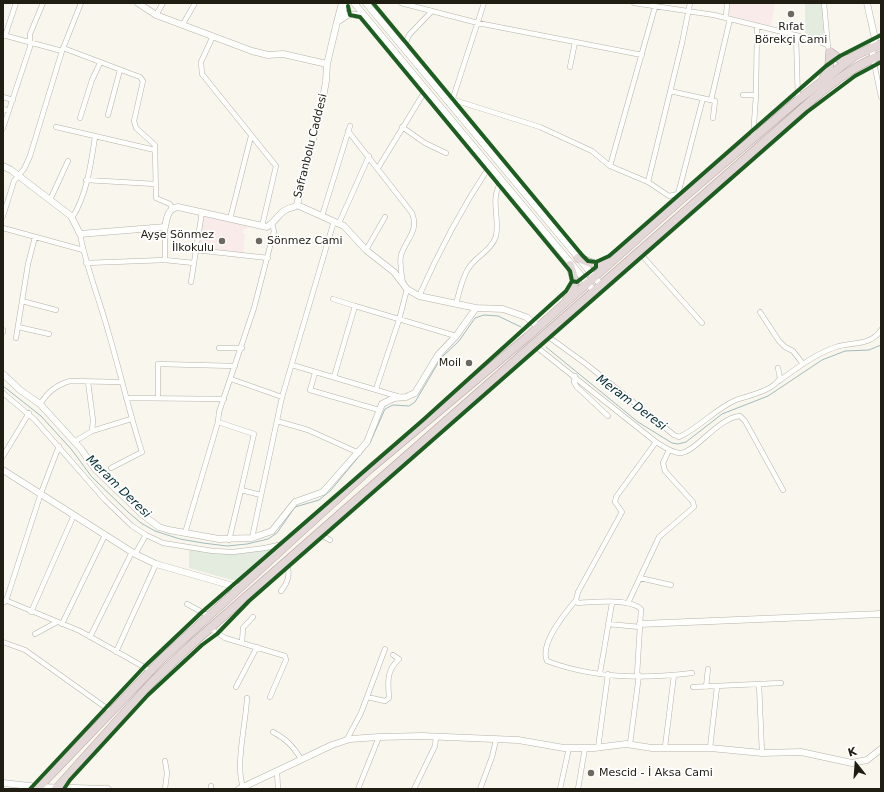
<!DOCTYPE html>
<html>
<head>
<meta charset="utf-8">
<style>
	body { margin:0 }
	#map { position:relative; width:884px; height:792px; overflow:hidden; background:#f9f6ee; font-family:"DejaVu Sans",sans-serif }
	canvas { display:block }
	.frame { position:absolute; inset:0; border:4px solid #201d13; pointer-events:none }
	.north { position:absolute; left:836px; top:744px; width:40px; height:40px; -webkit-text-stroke:3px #fff; paint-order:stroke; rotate:343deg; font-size:11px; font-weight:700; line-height:16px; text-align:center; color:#201d13 }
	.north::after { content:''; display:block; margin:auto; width:14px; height:18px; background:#201d13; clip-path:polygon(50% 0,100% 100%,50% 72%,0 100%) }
</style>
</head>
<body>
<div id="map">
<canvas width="884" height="792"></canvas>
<div class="frame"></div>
<div class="north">K</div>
</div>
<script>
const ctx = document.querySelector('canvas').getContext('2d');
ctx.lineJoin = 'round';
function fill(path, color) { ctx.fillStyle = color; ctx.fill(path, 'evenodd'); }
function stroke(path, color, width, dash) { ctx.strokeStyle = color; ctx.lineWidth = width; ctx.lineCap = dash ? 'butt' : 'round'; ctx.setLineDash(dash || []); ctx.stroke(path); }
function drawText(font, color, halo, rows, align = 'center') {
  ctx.font = font + ' "DejaVu Sans",sans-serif'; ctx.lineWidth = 3.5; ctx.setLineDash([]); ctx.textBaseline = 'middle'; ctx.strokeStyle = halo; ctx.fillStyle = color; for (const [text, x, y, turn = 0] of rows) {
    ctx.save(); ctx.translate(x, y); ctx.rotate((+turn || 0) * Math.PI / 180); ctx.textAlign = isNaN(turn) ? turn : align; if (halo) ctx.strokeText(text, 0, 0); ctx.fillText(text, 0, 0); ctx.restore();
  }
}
const education = new Path2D(`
	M729 3H775L771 26 728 15Z
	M203 215 248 225 247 229H243L242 233 245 234 243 253 198 248Z`);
const green = new Path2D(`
	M805 3H822L825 36 822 38 805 35Z
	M189 548 208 551 271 550 237 580H232L189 568Z`);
const stream = new Path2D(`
	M546 347 638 422 672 443 678 444 686 442 722 414 768 396 822 360 845 351 869 350 881 345
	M3 386 41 416 72 450 91 476 128 512 141 523 155 531 180 539 203 543 227 546 247 544 268 539 277 533 295 507 319 500 331 490 370 443 385 409 393 405 409 406 415 402 441 358 459 341 475 318 484 315 498 316 521 327`);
const street = new Path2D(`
	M401 3 478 23 642 55
	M634 3 714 15 815 40 827 45
	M824 3 828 47
	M156 15 163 3
	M726 18 727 3
	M183 24 195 3
	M3 35 62 51
	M796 35 798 100
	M5 36 16 3
	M213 36 201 62 202 74 276 166 262 226
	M404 47 409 35 432 11
	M63 48 140 77 143 81 134 121 136 128 155 145 156 198 170 204 172 208
	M873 58 881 97
	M570 67 575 42
	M670 91 715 101 713 118
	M743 95H756
	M3 97 13 100
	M454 100 540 127 592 151 610 166 648 182 669 196 678 194
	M711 100 730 19
	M452 101 484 3
	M3 109 9 111
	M108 115 120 70
	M80 118 92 80 100 63
	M56 127 155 150
	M402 127 425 143 446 153
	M3 128 30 47V34L43 3
	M348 131 412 213C419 231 407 238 401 255 399 263 402 276 403 284
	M753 138 756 95 757 26
	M610 166 655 7
	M378 168 422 96
	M86 180 155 184
	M648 182 682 43 690 3
	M678 194 703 98
	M50 200 68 161
	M3 216 14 181 24 169 30 156 62 51 81 3
	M322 216 350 126
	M72 218C87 195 91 163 95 137
	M230 219 251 136
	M339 223 369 156
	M3 228 83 250
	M80 234C86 267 99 298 108 331 120 371 129 412 142 452L111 468
	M196 250 268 258
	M366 250 385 217
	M639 252 702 323
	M165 260V227
	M86 263 165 260 194 263
	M191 282 202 212
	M419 296C439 251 462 208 489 167
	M333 299 355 306
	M22 301 56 310
	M456 304C459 293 462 278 468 269 475 257 492 250 496 236 500 217 489 198 502 181
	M760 312 779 341 785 347 793 351 803 364
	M18 327 49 334
	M3 330V332
	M546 335 586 364 674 435 679 437C699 428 715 409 736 400 750 395 773 391 780 378L778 368
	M16 338 28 264 35 237
	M534 345 656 442C663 446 671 452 679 453 695 454 717 418 740 416L745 421 783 490
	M219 348H242
	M292 365 400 397
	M315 373 310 390 379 410
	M575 376 574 382 577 387 608 416
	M334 377 355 306 456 336
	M231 379 282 397
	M779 381C797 368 815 354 836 347 851 342 871 346 881 330
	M88 382 93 420 92 431
	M376 389 399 320 407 289
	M3 393 35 420 105 500 132 526 146 535 163 543 213 551 233 552 265 548 287 543
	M126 398 224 399
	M158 398V364L235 366
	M40 404C48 392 56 385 70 381L121 382
	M277 421 308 430 359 453
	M218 422 254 434 241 490 261 495
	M74 442 92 431 131 419
	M3 456 29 413
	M185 533 218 422 219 412 254 308 274 231 272 224
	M319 534 330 540
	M252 538 282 397 334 221
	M229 540 241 490
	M135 554 146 535
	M640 578 671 585
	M281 591C289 581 290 574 287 563
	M5 600 80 631 151 671
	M576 600C565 613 539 644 547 661 592 678 645 679 692 673
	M3 603 6 601 41 493 59 446
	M628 603 659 537 694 507 693 502 665 471 663 463 669 450
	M187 604 209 616
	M31 612 74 515
	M62 624 105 535
	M608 624 640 627
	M211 629 225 638 285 656 286 660 270 697
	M35 634 57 622
	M90 637 132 552
	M3 642 25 650 112 712
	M242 643 243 628 253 617
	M116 652 156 564
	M600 673 612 603
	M637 675 641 609C630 598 594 602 578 603L576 600 578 592 622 512 615 502 616 497 656 442
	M759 684 762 753
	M236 687 257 647
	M693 687 781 683
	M706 687 708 669
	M367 697 385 701 389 698C388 682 386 671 399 659L393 655
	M273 732C286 739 293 746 301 759
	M346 741 361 713 385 649
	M630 744 639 675
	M665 747 674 675
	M598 748 608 674
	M710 748 717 687
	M165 761 167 773 165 789
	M277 771 278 789
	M211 786V789
	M243 787C235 765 246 723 247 698
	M358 789 379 737
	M414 789 435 746 436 737
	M480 789 492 757 496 740
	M560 789 569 748
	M578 789 585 748`);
const secondary = new Path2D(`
	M138 3 156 15 252 51 268 55 283 54 327 64
	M342 3 337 22 342 16 345 3
	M354 3 594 291
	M366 3 601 285
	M867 3 875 39 872 47 873 58
	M364 16 349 14 337 22 327 64 326 81 323 98 297 205 344 226 366 250 394 272 407 289 419 296 476 308 503 309 526 317 539 327
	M3 166 11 170 71 216 80 234 165 227C167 218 167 209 178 207L267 227C278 220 280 209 294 207L297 205
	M3 374 20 390 40 404 81 449 95 469 143 515 159 527 169 530 219 539 252 538 272 531 295 502 323 492 367 442 382 404 394 398 406 397 415 393 438 355 456 336 476 308
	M3 470 135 554 156 564 240 588
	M640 624 881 614
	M3 783 39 787 108 789
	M239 789 332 745 350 739 379 737 422 736 518 740 564 748H594L626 744 652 748H710L762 753 801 752 852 763 867 760 881 749`);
const highway = new Path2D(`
	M830 52 841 60 851 58
	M824 77 829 68 830 52
	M578 258 596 265 611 262
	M567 299 575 282 570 265
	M37 789 164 657 371 468 526 338 682 199 798 100 856 55 881 44
	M56 789 152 682 192 644 814 98C835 81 856 65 881 55`);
const cycleway = new Path2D(`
	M373 3 582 255 588 261 596 262
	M348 6 350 15 360 17 561 260 570 271 572 281
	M30 789 144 667 202 612 423 420 566 291 572 281 577 282 596 267V262L609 256 616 250 826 66 840 56 881 35
	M64 789 70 780 148 695 202 645 217 634 249 601 807 112 855 76 881 62`);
const markers = [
	[791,14,4,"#6c6960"],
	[222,241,4,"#6c6960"],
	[259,241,4,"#6c6960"],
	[469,363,4,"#6c6960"],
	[591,773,4,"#6c6960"]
];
const poiNames = [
	["Rıfat",791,27,"center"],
	["Börekçi Cami",791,40,"center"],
	["Ayşe Sönmez",214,235],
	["İlkokulu",214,248],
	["Sönmez Cami",267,241,"left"],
	["Moil",461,363],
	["Mescid - İ Aksa Cami",599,773,"left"]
];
const streetNames = [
	["Safranbolu Caddesi",311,146,-76]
];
const waterNames = [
	["Meram Deresi",631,403,37],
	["Meram Deresi",118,487,44]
];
fill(education, '#f8ebe9');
fill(green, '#e3ecdf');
stroke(stream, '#a2bbbc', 1);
stroke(street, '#b5b2aa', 5.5);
stroke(secondary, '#b5b2aa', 7);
stroke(highway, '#b5a7a4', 9);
stroke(street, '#fefefc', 4.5);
stroke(secondary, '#fefefc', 6);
stroke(highway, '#e4d7d7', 8);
stroke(cycleway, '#1b5e20', 4);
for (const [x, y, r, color] of markers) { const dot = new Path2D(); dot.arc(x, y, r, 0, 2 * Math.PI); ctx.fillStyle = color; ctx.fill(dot); stroke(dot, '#fff', 1.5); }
drawText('11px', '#201d13', '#fff', poiNames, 'right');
drawText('11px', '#201d13', '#fff', streetNames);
drawText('italic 12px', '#062f33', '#fff', waterNames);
</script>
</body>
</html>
